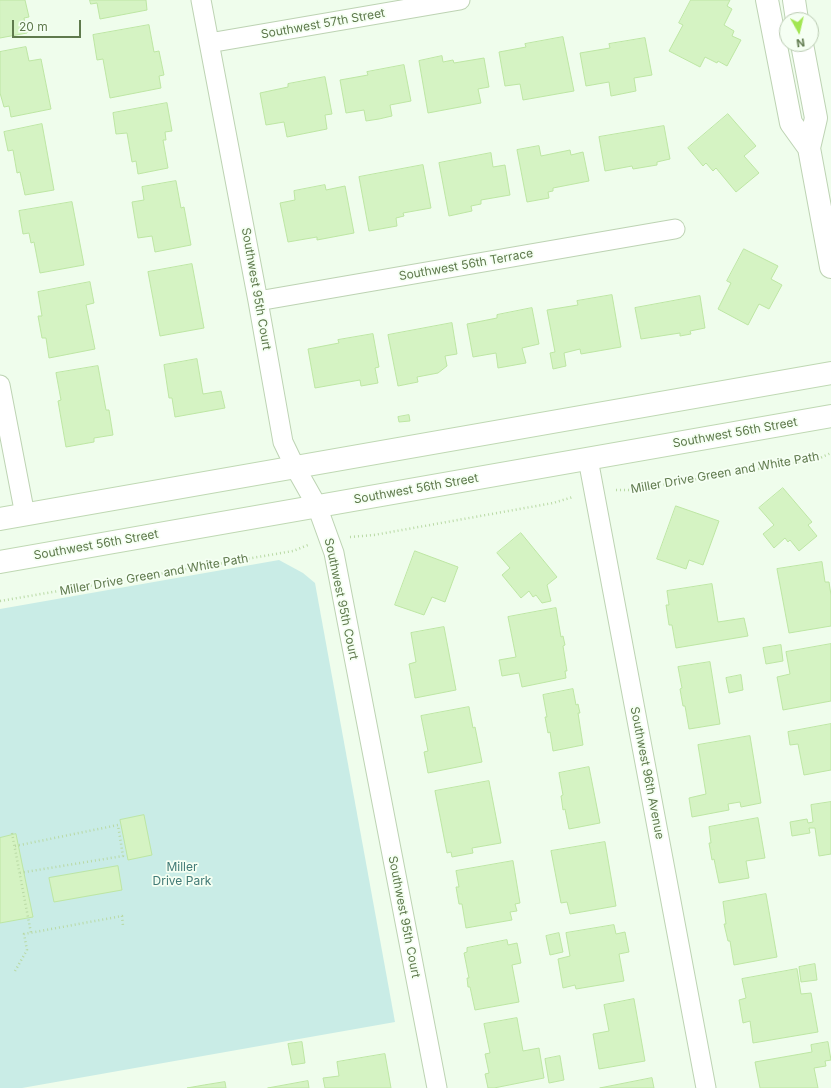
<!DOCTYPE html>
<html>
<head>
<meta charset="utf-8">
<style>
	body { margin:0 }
	#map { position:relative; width:831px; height:1088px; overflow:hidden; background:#effdec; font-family:Inter,sans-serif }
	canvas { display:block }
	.north { position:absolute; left:779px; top:12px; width:40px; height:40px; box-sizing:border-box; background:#f5fff3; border:1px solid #b9cab1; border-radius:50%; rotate:172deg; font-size:11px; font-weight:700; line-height:16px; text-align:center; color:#5f7a4d }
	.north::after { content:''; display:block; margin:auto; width:14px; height:18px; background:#a2e652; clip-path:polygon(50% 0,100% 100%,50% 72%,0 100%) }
	.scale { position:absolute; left:12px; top:20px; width:69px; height:18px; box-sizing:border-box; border:2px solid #5f7a4d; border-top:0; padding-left:5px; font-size:12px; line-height:14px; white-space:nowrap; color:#5f7a4d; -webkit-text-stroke:3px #f5fff3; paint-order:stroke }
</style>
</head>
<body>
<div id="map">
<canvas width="831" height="1088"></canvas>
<div class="north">N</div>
<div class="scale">20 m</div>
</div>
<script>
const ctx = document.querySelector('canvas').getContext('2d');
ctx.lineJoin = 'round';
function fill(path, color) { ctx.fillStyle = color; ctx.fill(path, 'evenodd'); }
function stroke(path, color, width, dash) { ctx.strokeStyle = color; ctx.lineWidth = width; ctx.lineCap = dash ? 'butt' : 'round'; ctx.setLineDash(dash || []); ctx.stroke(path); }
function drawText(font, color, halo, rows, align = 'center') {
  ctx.font = font + ' Inter,sans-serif'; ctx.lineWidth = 3.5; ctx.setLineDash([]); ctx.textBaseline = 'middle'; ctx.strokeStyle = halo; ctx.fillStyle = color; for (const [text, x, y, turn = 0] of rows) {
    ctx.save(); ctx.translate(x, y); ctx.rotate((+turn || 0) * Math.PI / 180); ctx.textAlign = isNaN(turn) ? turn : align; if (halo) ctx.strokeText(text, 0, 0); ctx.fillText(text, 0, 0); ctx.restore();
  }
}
const green = new Path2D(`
	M279 560 303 573 315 583 395 1022 22 1088H0V609Z`);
const building = new Path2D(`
	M0 0H25L29 17 24 18 27 33 0 38Z
	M90 0H146L147 10 100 19 97 3 91 4Z
	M691 0H730L727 6 732 9 724 25 734 31 732 36 741 40 727 66 718 61 717 63 705 57 700 67 669 51 683 25 679 23Z
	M149 25 154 52 159 51 164 75 159 76 161 88 110 98 103 59 97 60 93 35Z
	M563 37 574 91 523 100 520 84 505 86 499 52 526 47 525 44Z
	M645 38 652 75 634 78 636 91 611 96 609 82 586 86 580 53 610 48 609 44Z
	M26 47 29 61 41 59 51 109 11 117 9 106 4 107 0 93V52Z
	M442 56 443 62 453 60 454 63 484 58 489 87 478 89 481 103 428 113 419 61Z
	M404 65 411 101 390 105 392 116 379 119 366 121 364 110 346 113 340 80 368 75 367 72Z
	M325 77 332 114 325 115 327 129 287 137 284 122 266 125 260 93 288 87V84Z
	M167 103 172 131 165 132 166 140H163L168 168 138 174 136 161 132 162 127 133 116 134 113 113Z
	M728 114 756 146 744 156 759 173 736 192 716 168 713 171 706 163 703 166 688 148Z
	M42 124 54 190 25 195 20 172 17 173 13 150 8 151 4 132Z
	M664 126 670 159 657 162V165L633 169 632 166 605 171 599 137Z
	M539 146 541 156 570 150 571 155 583 152 589 181 553 188V191L548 192 549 198 527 202 517 150Z
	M491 153 493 167 505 165 510 195 481 200V204L471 206 472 211 449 216 439 163Z
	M423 165 431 208 403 213 404 216 396 218 397 226 369 231 359 177Z
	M176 181 181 208 184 207 191 245 155 252 152 236 138 238 132 202 144 200 142 187Z
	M325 185 326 190 345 186 354 233 317 240V237L288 242 280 203 295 200 294 191Z
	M72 202 84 265 40 273 34 242 31 243 29 233 23 234 19 211Z
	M744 249 778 266 771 279 782 285 769 309 759 304 748 325 718 309 731 283 727 281Z
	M192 264 204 328 160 336 148 272Z
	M90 282 94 303 86 305 95 349 49 358 46 338H42L38 316H42L38 292Z
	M612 295 621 347 581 354 580 349 564 353 566 366 553 369 550 353 555 352 547 310 578 305 577 301Z
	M700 296 705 328 690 331 691 334 680 336V333L641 339 635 308Z
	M532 308 539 344 522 348 526 363 498 368 496 353 473 357 467 324 497 318V315Z
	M452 323 457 354 445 356 447 366 438 373 417 377 418 382 398 386 388 335Z
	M373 334 379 367 375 368 378 383 361 386 360 380 315 388 308 349 339 343 338 340Z
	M197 359 203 394 221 391 225 408 175 417 172 398H169L164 365Z
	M98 366 106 410H109L113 435 94 438V442L66 447 58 401 61 400 56 373Z
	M409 415 410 421 399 422 398 417Z
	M783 488 812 522 808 525 817 536 799 551 790 540 788 542 785 538 774 548 763 534 774 525 759 508Z
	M676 506 719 521 703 565 689 560 686 569 657 559Z
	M521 533 557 577 547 585 551 601 542 603 536 595 533 597 529 591 521 598 502 575 510 568 497 553Z
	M415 551 458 567 445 602 432 597 424 615 395 605Z
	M822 562 825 582H829L831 595V626L789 633 777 569Z
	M712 584 718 622 744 618 748 636 676 648 672 625H669L666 605H669L667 591Z
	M556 608 561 637 563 636 565 645 563 646 567 671H565L566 678 522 687 519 673 502 676 499 660 516 657 508 617Z
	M444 627 456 690 415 698 409 664 416 662 411 633Z
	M831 644V701L783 710 777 677 790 674 786 652Z
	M781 645 783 661 766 664 763 648Z
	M710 662 720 724 689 729 685 706H683L680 689 682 688 678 667Z
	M741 675 743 690 729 693 726 678Z
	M573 689 576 705 578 704 580 713H578L583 745 553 751 550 732 548 733 545 717H547L543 695Z
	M469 707 473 728 475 727 482 762 428 773 424 752 428 751 421 716Z
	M831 724V770L804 775 798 744 790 745 788 732Z
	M750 736 761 803 741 807 740 802 728 804 729 810 692 817 689 798 706 794 698 745Z
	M589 767 600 823 569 829 565 809 563 810 561 796 563 795 559 773Z
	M489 781 501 843 472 848 473 853 452 857 451 852 447 853 435 791Z
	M831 802V854L819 856 815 828H809L810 833 792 836 790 822 807 819 808 823 813 822 811 805Z
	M144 815 152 855 128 860 120 820Z
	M758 818 765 858 746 861 749 878 719 883 714 859 712 860 709 843H711L709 827Z
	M16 834 33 917 0 923V838Z
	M605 842 616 906 570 914 567 902 561 903 551 851Z
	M513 861 520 903 515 904 517 911 510 912 512 920 466 928 462 904H459L456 887H459L456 871Z
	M118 866 122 890 54 902 49 878Z
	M766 894 777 957 734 965 730 941H728L724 924H726L723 902Z
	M614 925 616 934 625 932 629 952 619 954 624 981 576 989 575 985 563 988 558 959 570 956 566 933Z
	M559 933 563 952 550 955 546 936Z
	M507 940 508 945 517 943 521 963 512 965 519 1002 475 1010 470 987H468L467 978H469L464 953 467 952V948Z
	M815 964 817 980 801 982 799 967Z
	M797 969 801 994 811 993 818 1032 753 1043 750 1021 743 1023 739 1000 746 998 742 979Z
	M634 999 645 1061 599 1069 593 1034 609 1031 604 1005Z
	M517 1018 523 1051 539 1048 544 1078 494 1088H488L485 1074 489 1073 485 1054 490 1053 484 1024Z
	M302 1042 305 1063 292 1065 288 1044Z
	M828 1042 831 1060 825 1061 826 1066 814 1068 818 1088H760L755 1062 812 1052 811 1045Z
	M385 1054 391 1088H325L323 1078 339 1076 337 1062Z
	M560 1056 564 1080 549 1083 545 1059Z
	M652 1078 654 1088H600Z
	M308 1081 309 1088H268Z
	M225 1082 226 1088H187L204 1085Z`);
const path = new Path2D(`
	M616 490H632L818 459 831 453
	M350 537 374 535 553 503 573 497
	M0 601 293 551 308 545
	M12 833 31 933
	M15 846 118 825 123 856 19 873
	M15 971 27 950 24 934 122 916 123 926`);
const minor = new Path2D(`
	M201 0 258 301 283 442 295 467 317 506 334 553 437 1088
	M209 43 460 0
	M258 301 675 229
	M0 385 25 515
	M588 459 706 1088`);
const tertiary = new Path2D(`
	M767 0 791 123 809 148
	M794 0 797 20
	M802 44 816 118 809 148 831 267`);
const secondary = new Path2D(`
	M0 519 831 373
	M0 562 831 416`);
const streetNames = [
	["Southwest 57th Street",323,24,-10],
	["Southwest 56th Terrace",466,265,-10],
	["Southwest 95th Court",256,289,80],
	["Southwest 56th Street",735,433,-10],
	["Miller Drive Green and White Path",725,473,-10],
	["Southwest 56th Street",416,489,-10],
	["Southwest 56th Street",96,545,-10],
	["Miller Drive Green and White Path",154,575,-10],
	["Southwest 95th Court",341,599,78],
	["Southwest 96th Avenue",647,773,79],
	["Southwest 95th Court",404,917,79]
];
const parkNames = [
	["Miller",182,867],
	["Drive Park",182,881]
];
fill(green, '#c9ece6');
fill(building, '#d5f3c3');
stroke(building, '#bde6a3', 1);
stroke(minor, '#bdd3b3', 21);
stroke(tertiary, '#bdd3b3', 24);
stroke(secondary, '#bfd8b3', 24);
stroke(path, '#b9d9a5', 2.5, [1, 3]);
stroke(minor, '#fff', 19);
stroke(tertiary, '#fff', 22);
stroke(secondary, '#fff', 22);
drawText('12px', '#5f7a4d', '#f5fff3', streetNames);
drawText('12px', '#417a76', '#f5fff3', parkNames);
</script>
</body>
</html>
